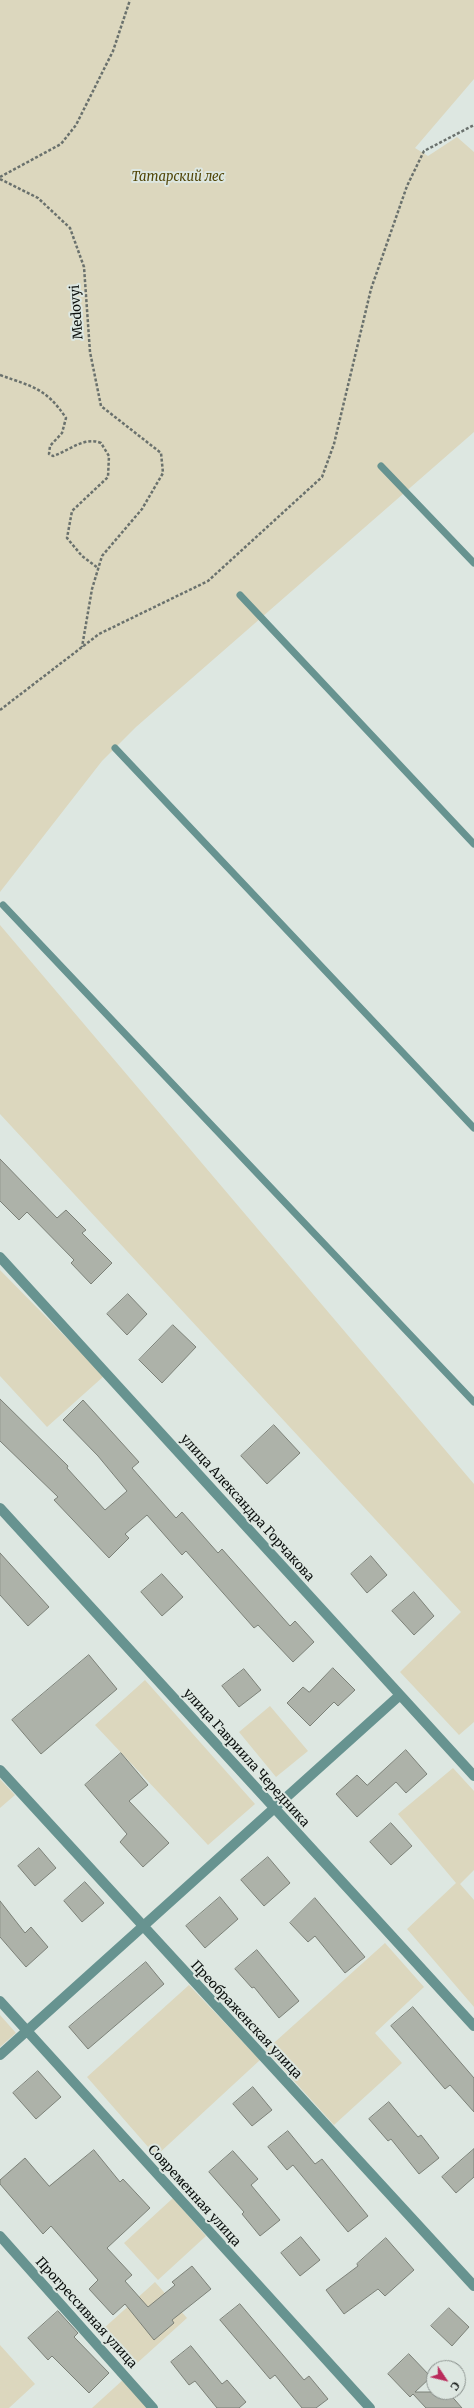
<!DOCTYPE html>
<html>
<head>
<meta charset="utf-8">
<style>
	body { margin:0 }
	#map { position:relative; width:474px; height:2408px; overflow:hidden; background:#dde7e1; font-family:Merriweather,serif }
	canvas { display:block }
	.north { position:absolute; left:426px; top:2360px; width:40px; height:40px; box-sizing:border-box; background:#dde7e1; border:1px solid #89908c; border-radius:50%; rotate:125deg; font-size:11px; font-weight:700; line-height:16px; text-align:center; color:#0a0e0c }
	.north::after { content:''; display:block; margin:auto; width:14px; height:18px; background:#ba2b5b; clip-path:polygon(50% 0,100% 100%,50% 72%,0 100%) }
</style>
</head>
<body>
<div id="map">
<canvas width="474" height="2408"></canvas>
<div class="north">С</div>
</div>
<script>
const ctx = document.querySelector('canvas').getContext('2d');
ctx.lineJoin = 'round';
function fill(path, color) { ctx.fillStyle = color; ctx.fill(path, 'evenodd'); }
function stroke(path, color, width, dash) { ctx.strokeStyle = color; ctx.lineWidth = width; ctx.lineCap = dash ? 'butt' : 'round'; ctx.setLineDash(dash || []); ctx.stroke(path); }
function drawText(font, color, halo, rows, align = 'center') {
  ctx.font = font + ' Merriweather,serif'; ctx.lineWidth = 4; ctx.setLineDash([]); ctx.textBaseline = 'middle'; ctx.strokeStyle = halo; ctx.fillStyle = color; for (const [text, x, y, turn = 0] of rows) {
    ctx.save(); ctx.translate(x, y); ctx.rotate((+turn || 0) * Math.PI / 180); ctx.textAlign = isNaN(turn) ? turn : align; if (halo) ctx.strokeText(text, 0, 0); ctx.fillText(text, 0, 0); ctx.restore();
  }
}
const green = new Path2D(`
	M0 0H474V79L415 148 428 156 457 137 474 152V432L136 727 102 761 0 892Z
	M0 925 474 1484V1722L459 1735 400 1672 461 1612 0 1114Z
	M0 1270 104 1376 47 1427 0 1376Z
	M145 1680 255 1804 208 1845 95 1725Z
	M270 1706 308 1751 276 1777 239 1732Z
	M453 1768 474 1791V1870L460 1884 474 1900V2007L407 1929 456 1883 398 1814Z
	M0 1779 15 1795 0 1808Z
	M385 1943 424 1987 375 2033 402 2063 334 2125 266 2050Z
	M189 1985 260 2060 156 2156 87 2077Z
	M0 2015 16 2033 0 2047Z
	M173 2198 206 2236 158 2280 124 2243Z
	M155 2282 187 2318 135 2365 103 2329Z
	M0 2345 35 2384 9 2408H0Z
	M125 2378 152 2408H92Z`);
const building = new Path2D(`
	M0 1159 57 1218 66 1210 86 1230 82 1233 112 1263 91 1284 71 1263 74 1260 27 1212 19 1220 0 1201Z
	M128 1294 147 1314 127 1335 107 1314Z
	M173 1325 196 1347 162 1383 139 1360Z
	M0 1399 68 1466 67 1468 105 1510 127 1491 98 1456 63 1420 83 1400 139 1462 132 1468 176 1518 182 1512 218 1553 222 1549 290 1626 295 1621 314 1642 293 1662 258 1625 254 1628 186 1551 182 1555 147 1515 125 1534 129 1538 109 1558 54 1500 58 1497 0 1441Z
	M274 1425 300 1453 267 1484 241 1456Z
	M0 1553 49 1607 28 1626 0 1595Z
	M371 1556 387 1575 367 1593 351 1574Z
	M162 1574 183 1597 162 1616 141 1592Z
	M414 1592 434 1616 414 1635 392 1611Z
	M89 1655 117 1689 41 1754 12 1720Z
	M333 1668 355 1690 338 1706 334 1702 310 1726 287 1703 303 1687 309 1692Z
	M244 1669 261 1690 239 1707 222 1686Z
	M406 1750 427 1774 406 1793 396 1782 357 1817 336 1794 357 1775 367 1785Z
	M121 1753 148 1785 129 1801 169 1843 143 1867 120 1842 127 1834 85 1785Z
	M391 1823 412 1846 391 1865 370 1842Z
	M39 1848 56 1868 35 1886 18 1866Z
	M268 1857 290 1883 264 1906 241 1880Z
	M85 1882 104 1903 82 1922 64 1901Z
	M220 1897 238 1919 205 1948 186 1926Z
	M315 1898 365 1957 345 1973 315 1936 308 1942 290 1923Z
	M0 1901 25 1933 31 1927 48 1947 26 1967 0 1937Z
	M257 1950 299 2001 279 2018 254 1987 252 1988 235 1969Z
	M146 1962 164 1984 88 2049 69 2027Z
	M413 2007 474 2078V2112L450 2085 445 2089 391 2026Z
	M38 2071 61 2097 36 2119 13 2093Z
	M253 2087 272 2110 252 2126 233 2104Z
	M389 2102 418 2137 421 2135 439 2158 419 2174 391 2139 388 2141 369 2119Z
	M288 2131 315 2164 322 2159 368 2216 348 2232 293 2165 287 2170 268 2147Z
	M474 2149V2177L456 2193 442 2177Z
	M94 2150 120 2182 123 2179 150 2208 107 2248 132 2275 125 2281 148 2307 175 2285 172 2282 192 2266 211 2289 172 2320 174 2323 154 2340 125 2304 113 2315 89 2289 98 2280 51 2226 43 2234 0 2184V2180L25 2158 49 2186Z
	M233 2151 258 2179 251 2185 280 2220 260 2236 242 2214 244 2212 209 2172Z
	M301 2237 320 2260 300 2276 281 2253Z
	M386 2238 414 2270 385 2296 378 2289 344 2314 326 2290 358 2266 357 2264Z
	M240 2304 304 2380 309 2376 328 2399 316 2408H302L275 2375 270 2379 220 2320Z
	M449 2308 469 2327 452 2346 431 2326Z
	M58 2311 78 2333 74 2337 109 2373 89 2393 52 2356 48 2360 28 2338Z
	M191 2346 222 2384 227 2380 246 2402 239 2408H217L195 2381 189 2385 171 2362Z
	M409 2354 431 2377 415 2392H448L462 2408H426L413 2394 410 2397 388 2374Z`);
const path = new Path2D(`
	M0 177 61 144 76 125 113 51 130 0
	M0 179 38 198 70 228 84 267 90 352 101 406 161 453 163 473 142 509 102 556 92 589 82 647
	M0 375C33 387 46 388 66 418L62 433 50 446 49 454 53 456C69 451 84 436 101 443L109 456 108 477 72 511 67 538 82 556 98 568
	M0 710 99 634 208 581 322 477 334 444 371 289 407 186 424 151 474 125`);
const lane = new Path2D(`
	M381 466 474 563
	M240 595 474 844
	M115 748 474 1128
	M3 905 474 1402`);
const street = new Path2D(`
	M0 1257 474 1776
	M0 1508 474 2026
	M0 1770 474 2286
	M0 2001 370 2408
	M0 2055 400 1695
	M0 2236 153 2408`);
const parkNames = [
	["Татарский лес",178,177]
];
const streetNames = [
	["Medovyi",77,312,-94],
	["улица Александра Горчакова",247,1508,48],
	["улица Гавриила Чередника",246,1758,48],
	["Преображенская улица",246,2020,47],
	["Современная улица",194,2196,48],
	["Прогрессивная улица",86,2313,48]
];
fill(green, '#dcd7be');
fill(building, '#adb2a9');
stroke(building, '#7c8178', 1);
stroke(path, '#6a716d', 2.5, [3, 2]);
stroke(lane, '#679390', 7);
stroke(street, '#679390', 10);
drawText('italic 13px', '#514608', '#dde7e1', parkNames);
drawText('13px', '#0a0e0c', '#dde7e1', streetNames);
</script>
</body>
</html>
